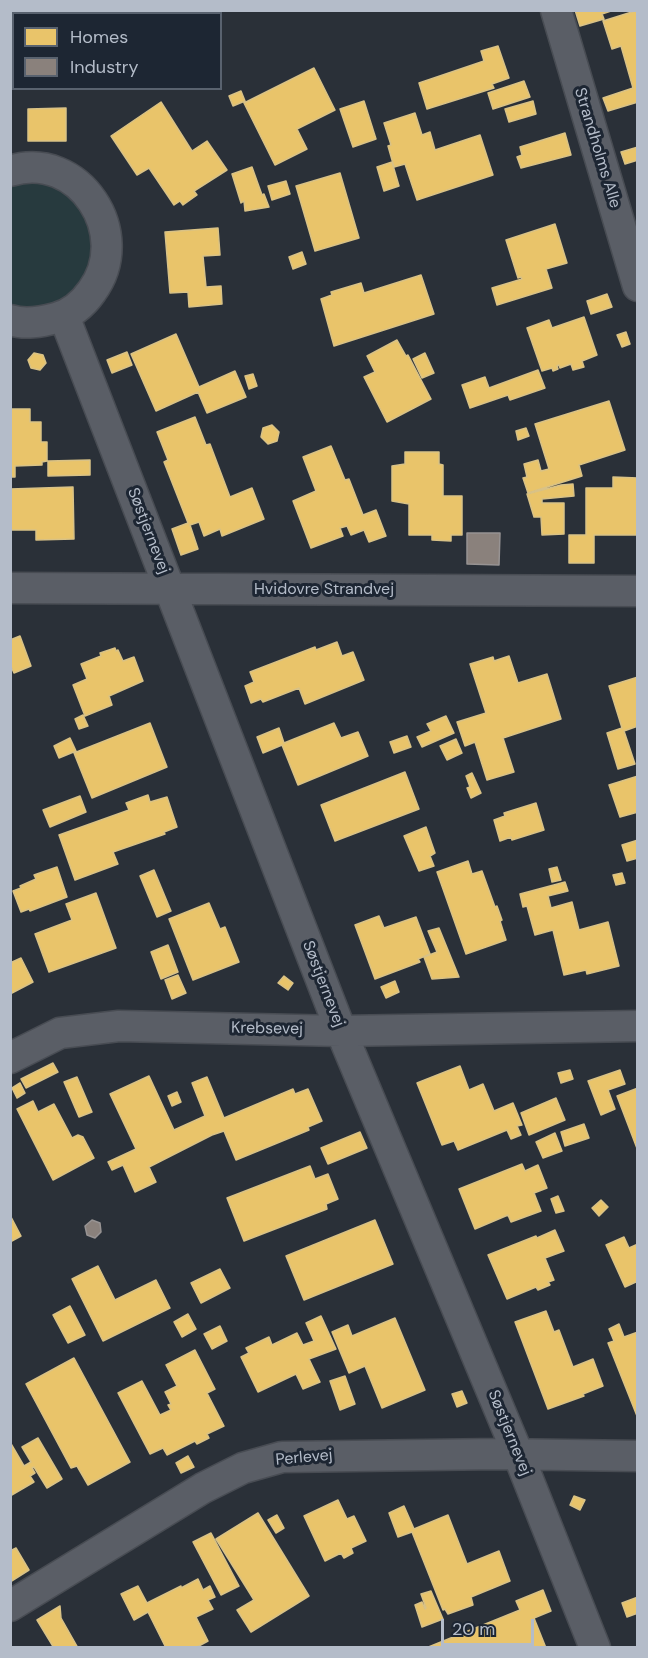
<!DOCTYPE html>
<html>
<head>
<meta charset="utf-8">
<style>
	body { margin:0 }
	#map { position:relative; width:648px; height:1658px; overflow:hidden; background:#2a3038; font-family:"DM Sans",sans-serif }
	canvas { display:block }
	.frame { position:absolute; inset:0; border:12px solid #b4bcc9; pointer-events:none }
	.legend { position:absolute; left:12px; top:12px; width:210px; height:78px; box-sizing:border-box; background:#1d2633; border:2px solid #59626f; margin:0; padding:8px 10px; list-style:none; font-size:18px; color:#b4bcc9 }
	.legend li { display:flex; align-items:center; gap:12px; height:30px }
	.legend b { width:30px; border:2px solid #59626f }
	.scale { position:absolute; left:441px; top:1619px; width:93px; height:27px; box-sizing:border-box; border:3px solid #b4bcc9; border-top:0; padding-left:8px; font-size:18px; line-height:21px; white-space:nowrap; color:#b4bcc9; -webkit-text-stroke:4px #1d2633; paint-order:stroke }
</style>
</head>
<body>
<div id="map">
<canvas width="648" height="1658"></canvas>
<div class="frame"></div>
<ul class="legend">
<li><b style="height:16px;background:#e9c46a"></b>Homes</li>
<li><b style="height:16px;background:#8a817c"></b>Industry</li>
</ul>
<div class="scale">20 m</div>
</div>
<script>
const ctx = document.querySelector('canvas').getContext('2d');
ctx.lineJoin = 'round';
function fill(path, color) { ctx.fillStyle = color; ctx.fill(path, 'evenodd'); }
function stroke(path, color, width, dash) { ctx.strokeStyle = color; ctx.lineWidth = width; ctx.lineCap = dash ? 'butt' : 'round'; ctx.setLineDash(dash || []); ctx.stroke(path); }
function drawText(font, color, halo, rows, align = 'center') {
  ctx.font = font + ' "DM Sans",sans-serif'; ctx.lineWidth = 6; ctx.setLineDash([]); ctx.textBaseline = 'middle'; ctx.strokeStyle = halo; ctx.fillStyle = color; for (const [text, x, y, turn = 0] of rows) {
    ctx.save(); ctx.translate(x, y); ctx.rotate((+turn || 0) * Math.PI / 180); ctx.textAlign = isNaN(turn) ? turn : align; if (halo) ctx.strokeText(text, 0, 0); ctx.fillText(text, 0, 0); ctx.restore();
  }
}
const green = new Path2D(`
	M10 11 11 10 209 11 200 14H14V79L11 80Z
	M49 182 69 191 88 212 94 261 85 281 69 297 49 307 26 309 11 305 10 184Z`);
const homes = new Path2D(`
	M575 10H614L602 14 604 19 580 26Z
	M635 11 638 12V102L608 111 603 98 633 88 621 46 612 49 603 21Z
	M498 46 509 78 492 84 494 88 427 109 419 83 484 61 481 51Z
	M314 68 335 110 297 129 307 149 275 165 244 103Z
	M524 81 530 97 493 109 488 93Z
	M241 91 245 101 233 106 229 96Z
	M364 101 376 139 353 147 340 109Z
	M533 101 536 114 509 122 505 109Z
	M161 102 192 151 207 141 227 170 194 191 197 195 183 205 180 201 174 205 149 168 137 175 111 136Z
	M66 108V141H28V109Z
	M415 113 422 135 430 132 435 150 480 135 493 175 417 200 405 164 394 167 388 146 391 145 384 123Z
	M565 133 571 155 521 168 517 157 522 155 520 147Z
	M638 147V160L625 164 621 152Z
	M392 162 399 186 384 191 377 167Z
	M252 167 262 195 264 194 269 207 245 211 244 201 241 203 232 174Z
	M340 173 359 238 315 251 296 186Z
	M286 181 290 194 272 200 268 186Z
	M555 224 567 263 546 269 552 288 497 305 492 288 522 279 521 277 518 278 506 240Z
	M218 228 220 255 203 256 206 287 221 286 222 304 189 307 188 292 170 293 165 232Z
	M302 252 306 264 293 269 289 257Z
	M421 275 434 314 334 346 321 299 332 295 331 292 361 283 364 293Z
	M607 294 612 307 591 314 587 301Z
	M584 317 597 355 582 361 584 367 573 370 571 364 560 368 559 365 557 366 558 369 553 371 552 368 542 371 527 328 549 320 552 328Z
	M626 332 630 344 622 347 617 335Z
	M176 334 199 387 235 371 246 397 207 413 198 392 156 411 131 354Z
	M397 340 406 356 408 355 431 399 387 422 364 377 375 372 367 356Z
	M127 352 132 365 112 373 107 360Z
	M34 353 43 355 46 363 40 370 31 368 28 360Z
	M425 353 434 373 422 378 413 359Z
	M538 370 545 388 510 400 508 395 470 408 462 385 485 377 489 388Z
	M253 374 257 386 249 389 245 376Z
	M609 401 625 450 579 465 582 476 528 493 523 478 527 477 524 464 538 460 541 471 549 469 535 424Z
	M10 409H30V422H41V442H47V461L42 462V465L15 466V477H10Z
	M195 417 206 445 210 444 230 497 252 488 264 519 222 536 220 529 204 536 199 522 190 525 198 549 181 555 172 529 188 523 164 462 168 460 157 432Z
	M272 425 279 432 277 441 268 444 261 437 263 428Z
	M526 428 529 436 518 440 516 431Z
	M331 446 345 480 349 479 363 515 376 510 386 536 369 542 364 530 351 535 347 526 340 528 343 536 311 548 293 501 316 491 303 457Z
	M405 452H439V464L443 465V496H462V535H451V541L432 540V535H409V504L392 501V466L405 464Z
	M90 460V475L48 476V461Z
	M613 477 638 478V535H594V563H569V535H586V488H613Z
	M573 484 574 496 542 499V503H564V534L542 535 541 517H534L527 494 561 485Z
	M73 487 74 539 36 540V530H10V489Z
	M20 636 31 666 14 673 10 664V640Z
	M337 642 342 656 353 652 364 680 305 704 299 688 263 702 261 699 251 703 245 686 254 682 250 672 315 647 316 650Z
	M115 648 116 651 118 650 123 661 134 657 143 681 109 696 112 705 85 716 73 685 87 679 81 664 101 656 100 653Z
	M509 656 518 683 547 674 561 719 503 738 514 772 487 780 475 742 465 746 457 722 486 713 470 664 493 657 494 661Z
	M638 677V726L624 731 635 764 618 769 607 733 622 728 609 686Z
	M83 715 88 726 79 729 75 719Z
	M446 716 454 733 422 747 417 737 431 731 427 724Z
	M150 723 167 767 92 798 74 753Z
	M334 723 341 738 358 732 368 756 298 785 282 745 263 753 257 737 279 728 284 743Z
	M407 736 411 747 394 753 390 742Z
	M70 738 76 751 59 758 54 746Z
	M456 739 462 753 447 760 440 746Z
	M405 772 419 809 335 841 321 805Z
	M472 773 481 793 471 798 467 788 470 787 466 776Z
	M638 776V812L620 817 609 785Z
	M148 795 150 802 167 797 177 827 164 832 165 834 113 852 118 864 75 880 59 835 129 810 126 803Z
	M80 796 86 812 50 827 43 810Z
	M536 803 544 830 512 840 511 837 500 841 494 820 505 816 504 813Z
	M426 827 435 853 430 856 434 866 419 871 404 836Z
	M638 840V858L627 861 622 845Z
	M468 861 472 874 482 871 495 907 497 906 502 920 500 921 506 940 466 954 437 872Z
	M57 867 67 897 30 911 29 909 21 912 13 891 21 888 20 886 36 879 34 875Z
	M557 867 561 880 552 882 549 869Z
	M154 870 171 911 157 917 140 876Z
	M622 873 625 883 616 885 613 875Z
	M565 882 568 891 548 896 551 908 572 902 579 930 608 922 619 966 587 974 586 970 564 975 553 930 535 935 527 906 523 907 520 894Z
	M96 893 116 948 49 972 35 934 72 920 66 904Z
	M209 903 220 929 225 927 239 962 193 980 169 919Z
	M379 916 384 928 416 917 430 954 418 959 420 962 375 979 355 925Z
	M439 928 459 977 432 979 424 957 437 952 428 931Z
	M168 945 178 972 161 979 151 952Z
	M21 958 33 982 10 994V963Z
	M178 975 186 993 172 999 165 980Z
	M284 976 293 983 288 990 278 983Z
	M395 981 399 992 386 998 381 987Z
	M53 1063 58 1072 26 1088 21 1079Z
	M460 1066 469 1090 483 1084 494 1111 513 1103 522 1125 517 1126 521 1135 511 1139 507 1130 458 1150 454 1141 442 1145 417 1083Z
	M570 1070 573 1079 561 1083 558 1073Z
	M620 1070 625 1084 608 1090 615 1109 601 1115 588 1081Z
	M149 1076 174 1130 205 1116 192 1083 207 1077 224 1118 293 1089 295 1094 308 1089 322 1121 308 1127 309 1130 236 1160 224 1131 212 1135 149 1167 156 1182 135 1192 123 1165 112 1170 108 1162 136 1149 110 1094Z
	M77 1077 92 1112 79 1117 64 1082Z
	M20 1083 25 1093 17 1098 12 1088Z
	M638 1088V1151L617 1096Z
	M177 1092 181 1102 172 1106 168 1096Z
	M556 1098 565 1120 529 1135 521 1113Z
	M33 1101 38 1112 54 1104 72 1138 78 1135 83 1137 94 1158 53 1180 17 1109Z
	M584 1124 589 1138 565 1146 561 1132Z
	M360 1132 367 1148 328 1164 321 1148Z
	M555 1133 562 1151 543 1158 536 1142Z
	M522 1164 525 1171 538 1165 547 1188 534 1193 541 1211 511 1222 508 1215 475 1229 459 1189Z
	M310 1166 315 1179 328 1174 338 1199 326 1204 327 1209 244 1241 227 1198Z
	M558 1196 564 1211 556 1213 551 1199Z
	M601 1200 608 1207 599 1216 592 1208Z
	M10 1215 21 1236 10 1242Z
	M375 1220 393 1264 304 1300 286 1256Z
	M555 1230 564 1251 545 1258 554 1280 548 1282 550 1285 538 1290 536 1287 507 1299 488 1255 536 1236 537 1238Z
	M624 1237 629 1248 638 1244V1281L625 1287 606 1245Z
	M98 1266 115 1300 156 1280 170 1308 103 1341 72 1279Z
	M220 1269 230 1288 201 1303 191 1283Z
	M70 1306 85 1335 68 1343 53 1315Z
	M546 1311 554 1332 559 1330 573 1367 593 1359 603 1386 583 1394 584 1396 548 1409 515 1322Z
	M188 1314 196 1329 182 1337 174 1322Z
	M321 1316 336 1349 309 1359 320 1382 303 1389 296 1374 258 1392 241 1357 249 1353 246 1348 269 1337 272 1345 297 1333 303 1345 314 1341 306 1323Z
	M395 1318 425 1390 382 1408 365 1366 349 1373 332 1332 348 1325 352 1336Z
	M619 1324 624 1337 638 1332 637 1416 608 1343 614 1341 609 1329Z
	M220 1326 227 1341 212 1349 204 1334Z
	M195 1350 215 1389 207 1393 224 1426 207 1434 209 1438 197 1444 195 1441 167 1455 163 1448 150 1454 118 1393 142 1381 160 1415 171 1410 168 1405 171 1404 165 1392 177 1386 166 1365Z
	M74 1358 130 1462 88 1485 77 1466 71 1468 26 1384Z
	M345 1376 355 1404 340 1410 330 1381Z
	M462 1391 467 1403 457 1407 452 1394Z
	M38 1438 62 1479 47 1488 34 1467 32 1468 35 1473 30 1476 34 1482 10 1496V1442L24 1466 31 1462 22 1447Z
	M188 1456 194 1467 181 1473 176 1463Z
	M574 1496 585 1500 580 1510 570 1505Z
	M338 1500 347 1519 354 1516 366 1541 351 1548 353 1553 344 1558 341 1553 325 1561 304 1516Z
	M404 1506 414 1529 448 1515 467 1564 499 1551 510 1581 471 1597 473 1605 448 1614 445 1609 443 1610 412 1532 398 1537 389 1513Z
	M258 1513 309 1596 251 1632 237 1610 254 1600 216 1539Z
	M277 1515 284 1528 276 1533 268 1520Z
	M211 1533 239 1586 221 1595 193 1542Z
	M16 1548 29 1570 10 1582V1551Z
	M198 1579 203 1590 210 1586 215 1597 208 1600 213 1609 196 1617 208 1641 195 1648H166L148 1612 134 1620 121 1594 138 1586 147 1603 181 1586V1588Z
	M543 1590 551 1611 534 1618 546 1648H426L520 1610 516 1601Z
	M431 1591 443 1619 422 1627 415 1605 422 1602 425 1609 426 1608 421 1594Z
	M638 1597V1613L627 1617 622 1603Z
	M60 1606 61 1618 78 1648H54L37 1620Z`);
const industry = new Path2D(`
	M467 533H500L499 565 467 564Z
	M92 1220 100 1223 101 1232 95 1238 87 1235 85 1226Z`);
const stream = new Path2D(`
	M183 14 191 10
	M10 74 14 73`);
const minor = new Path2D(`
	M556 10 638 286
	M10 171C79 149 134 234 92 291 83 304 71 314 56 318 41 322 25 325 10 320
	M64 316 341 1031 518 1454 595 1648
	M10 588 638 591
	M10 1058 60 1033 119 1026 341 1031 638 1026
	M10 1606 203 1488 243 1468 282 1457 498 1454 638 1456`);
const streetNames = [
	["Strandholms Alle",597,148,73],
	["Søstjernevej",148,531,69],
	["Hvidovre Strandvej",324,590],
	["Søstjernevej",323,984,69],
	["Krebsevej",267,1029,1],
	["Søstjernevej",509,1433,68],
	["Perlevej",304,1458,-5]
];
fill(green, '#273a3e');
fill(homes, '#e9c46a');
stroke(homes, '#d9c286', 1.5);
fill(industry, '#8a817c');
stroke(industry, '#979393', 1.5);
stroke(stream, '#384963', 9);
stroke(minor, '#484c53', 33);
stroke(minor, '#5a5e66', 30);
drawText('16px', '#b4bcc9', '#1d2633', streetNames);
</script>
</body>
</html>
